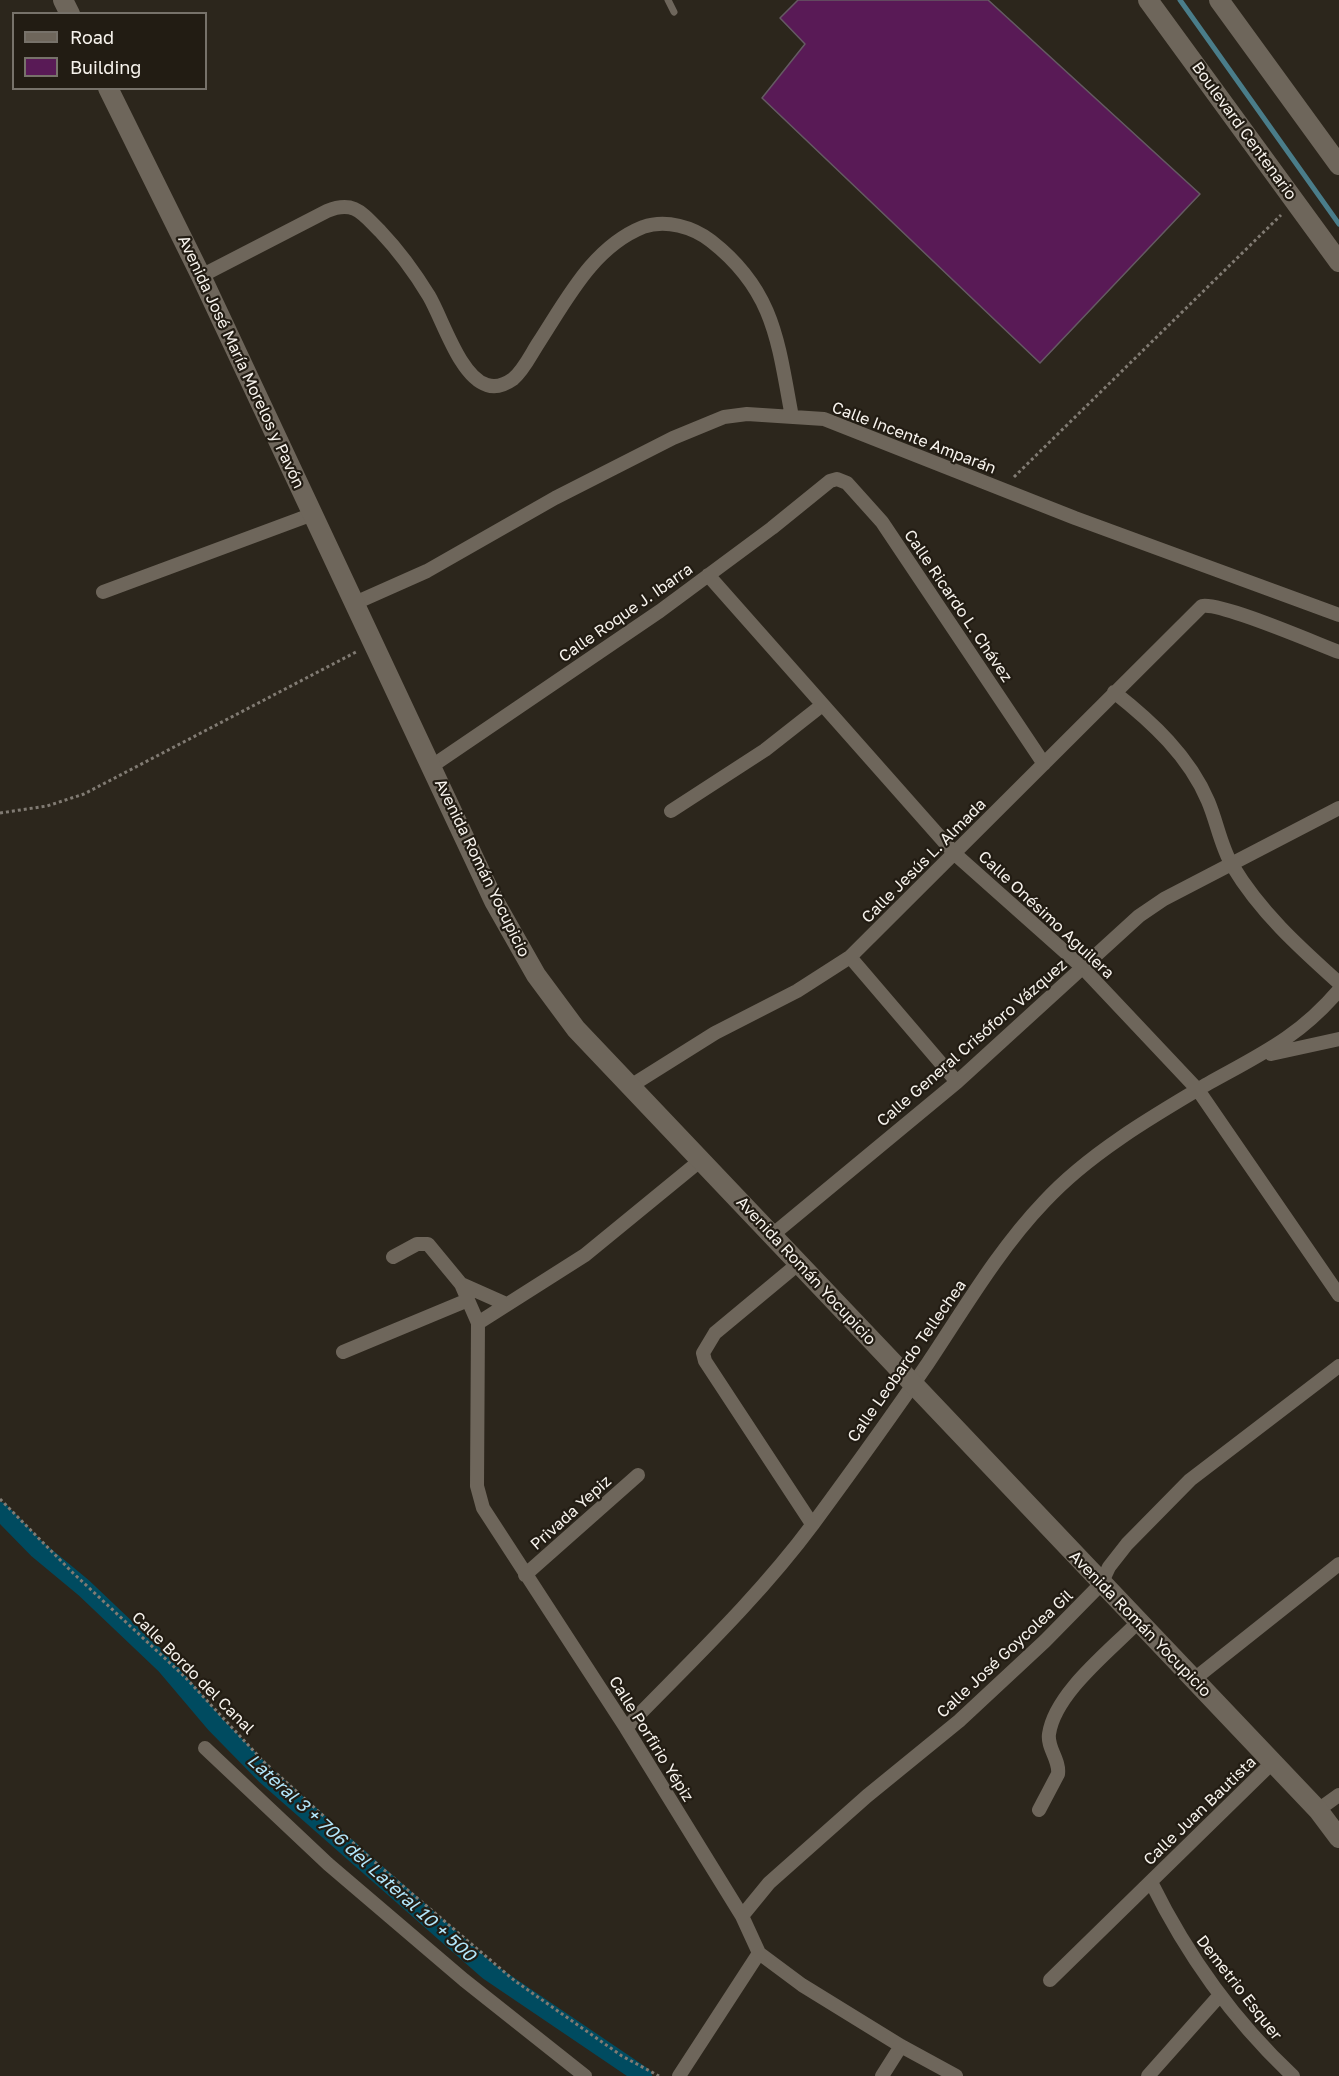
<!DOCTYPE html>
<html>
<head>
<meta charset="utf-8">
<style>
	body { margin:0 }
	#map { position:relative; width:1339px; height:2076px; overflow:hidden; background:#2c261c; font-family:"Golos Text",sans-serif }
	canvas { display:block }
	.legend { position:absolute; left:12px; top:12px; width:195px; height:78px; box-sizing:border-box; background:#221c13; border:2px solid #77726a; margin:0; padding:8px 10px; list-style:none; font-size:18px; color:#f7f3ed }
	.legend li { display:flex; align-items:center; gap:12px; height:30px }
	.legend b { width:30px; border:2px solid #77726a }
</style>
</head>
<body>
<div id="map">
<canvas width="1339" height="2076"></canvas>
<ul class="legend">
<li><b style="height:8px;background:#6e665b"></b>Road</li>
<li><b style="height:16px;background:#591a56"></b>Building</li>
</ul>
</div>
<script>
const ctx = document.querySelector('canvas').getContext('2d');
ctx.lineJoin = 'round';
function stroke(path, color, width, dash) { ctx.strokeStyle = color; ctx.lineWidth = width; ctx.lineCap = dash ? 'butt' : 'round'; ctx.setLineDash(dash || []); ctx.stroke(path); }
function fill(path, color) { ctx.fillStyle = color; ctx.fill(path, 'evenodd'); }
function drawText(font, color, halo, rows, align = 'center') {
  ctx.font = font + ' "Golos Text",sans-serif'; ctx.lineWidth = 4.5; ctx.setLineDash([]); ctx.textBaseline = 'middle'; ctx.strokeStyle = halo; ctx.fillStyle = color; for (const [text, x, y, turn = 0] of rows) {
    ctx.save(); ctx.translate(x, y); ctx.rotate((+turn || 0) * Math.PI / 180); ctx.textAlign = isNaN(turn) ? turn : align; if (halo) ctx.strokeText(text, 0, 0); ctx.fillText(text, 0, 0); ctx.restore();
  }
}
const stream = new Path2D(`
	M1180 0 1339 224`);
const canal = new Path2D(`
	M0 1511 37 1549 84 1588 165 1665 215 1724 265 1775 488 1971 643 2076`);
const building = new Path2D(`
	M798 0H988L1200 194 1040 363 762 98 805 44 780 18Z`);
const path = new Path2D(`
	M1014 477 1281 215
	M0 813 47 806 84 794 358 651
	M0 1499 73 1573 185 1677 264 1762 370 1858 515 1981 622 2056 659 2076`);
const lane = new Path2D(`
	M668 0 674 12`);
const street = new Path2D(`
	M201 276 327 211C354 200 362 213 380 231 399 251 415 273 429 296 443 320 460 377 487 385 496 388 506 384 513 379 524 370 531 354 539 342 567 299 593 247 643 227 666 219 693 227 711 241 775 291 778 343 792 417
	M708 575 955 854 1082 967 1198 1090 1339 1295
	M103 592 313 514
	M355 603 427 571 555 498 673 438 724 417 747 414 824 419 1075 518 1339 615
	M1114 692C1152 722 1189 756 1208 801 1217 822 1221 847 1232 865 1260 912 1299 947 1339 983
	M432 766 660 611 772 528 830 481 837 479 847 483 882 522 1044 764
	M671 811 765 750 821 706
	M850 957 957 1082
	M1271 1054 1339 1039
	M629 1087 715 1033 797 991 850 957 1202 606C1221 602 1315 643 1339 652
	M771 1236 957 1082 1139 916 1164 899 1339 808
	M393 1257 417 1244H428L461 1284 478 1323 477 1486 483 1508 626 1728 742 1916 759 1953 802 1985 901 2046 956 2076
	M798 1264 715 1333 703 1353 705 1361 812 1524
	M461 1284 506 1304
	M478 1323 585 1255 701 1160
	M343 1352 468 1300
	M525 1575 638 1475
	M1193 1680 1339 1564
	M626 1728C690 1662 758 1598 813 1524 852 1471 891 1417 928 1363 964 1309 999 1249 1044 1202 1088 1154 1153 1116 1209 1083 1261 1054 1299 1037 1339 990
	M205 1748 328 1864 464 1980 585 2076
	M1039 1810 1058 1774C1060 1760 1047 1748 1049 1734 1055 1693 1110 1651 1138 1622
	M1318 1810 1339 1795
	M1151 1882C1187 1955 1233 2020 1293 2076
	M742 1916 769 1883 867 1796 959 1721 1045 1641 1101 1584 1109 1567 1127 1544 1190 1480 1339 1366
	M1050 1980 1272 1763
	M679 2076 759 1953
	M882 2076 901 2046
	M1148 2076 1220 1995`);
const secondary = new Path2D(`
	M63 0 70 14
	M1148 0 1339 262
	M1219 0 1339 165
	M108 88 201 276 494 901 536 975 576 1029 1318 1810 1339 1838`);
const streetNames = [
	["Boulevard Centenario",1244,131,54],
	["Avenida José María Morelos y Pavón",241,362,65],
	["Calle Incente Amparán",914,438,21],
	["Calle Ricardo L. Chávez",958,606,56],
	["Calle Roque J. Ibarra",626,613,-35],
	["Calle Jesús L. Almada",924,861,-45],
	["Avenida Román Yocupicio",482,868,64],
	["Calle Onésimo Aguilera",1046,915,43],
	["Calle General Crisóforo Vázquez",972,1043,-41],
	["Avenida Román Yocupicio",806,1271,47],
	["Calle Leobardo Tellechea",907,1361,-55],
	["Privada Yepiz",571,1513,-42],
	["Avenida Román Yocupicio",1140,1624,46],
	["Calle José Goycolea Gil",1005,1654,-43],
	["Calle Bordo del Canal",193,1673,45],
	["Calle Porfirio Yépiz",651,1739,58],
	["Calle Juan Bautista",1200,1811,-44],
	["Demetrio Esquer",1239,1988,52]
];
const waterNames = [
	["Lateral 3 + 706 del Lateral 10 + 500",361,1858,42]
];
stroke(stream, '#4a7d8a', 5);
stroke(canal, '#004b60', 18);
fill(building, '#591a56');
stroke(building, '#655a63', 1.5);
stroke(path, '#817b73', 3, [3, 3]);
stroke(lane, '#6e665b', 7);
stroke(street, '#6e665b', 14);
stroke(secondary, '#6e665b', 20);
drawText('16px', '#f7f3ed', '#221c13', streetNames);
drawText('italic 18px', '#b2e6fb', '#221c13', waterNames);
</script>
</body>
</html>
